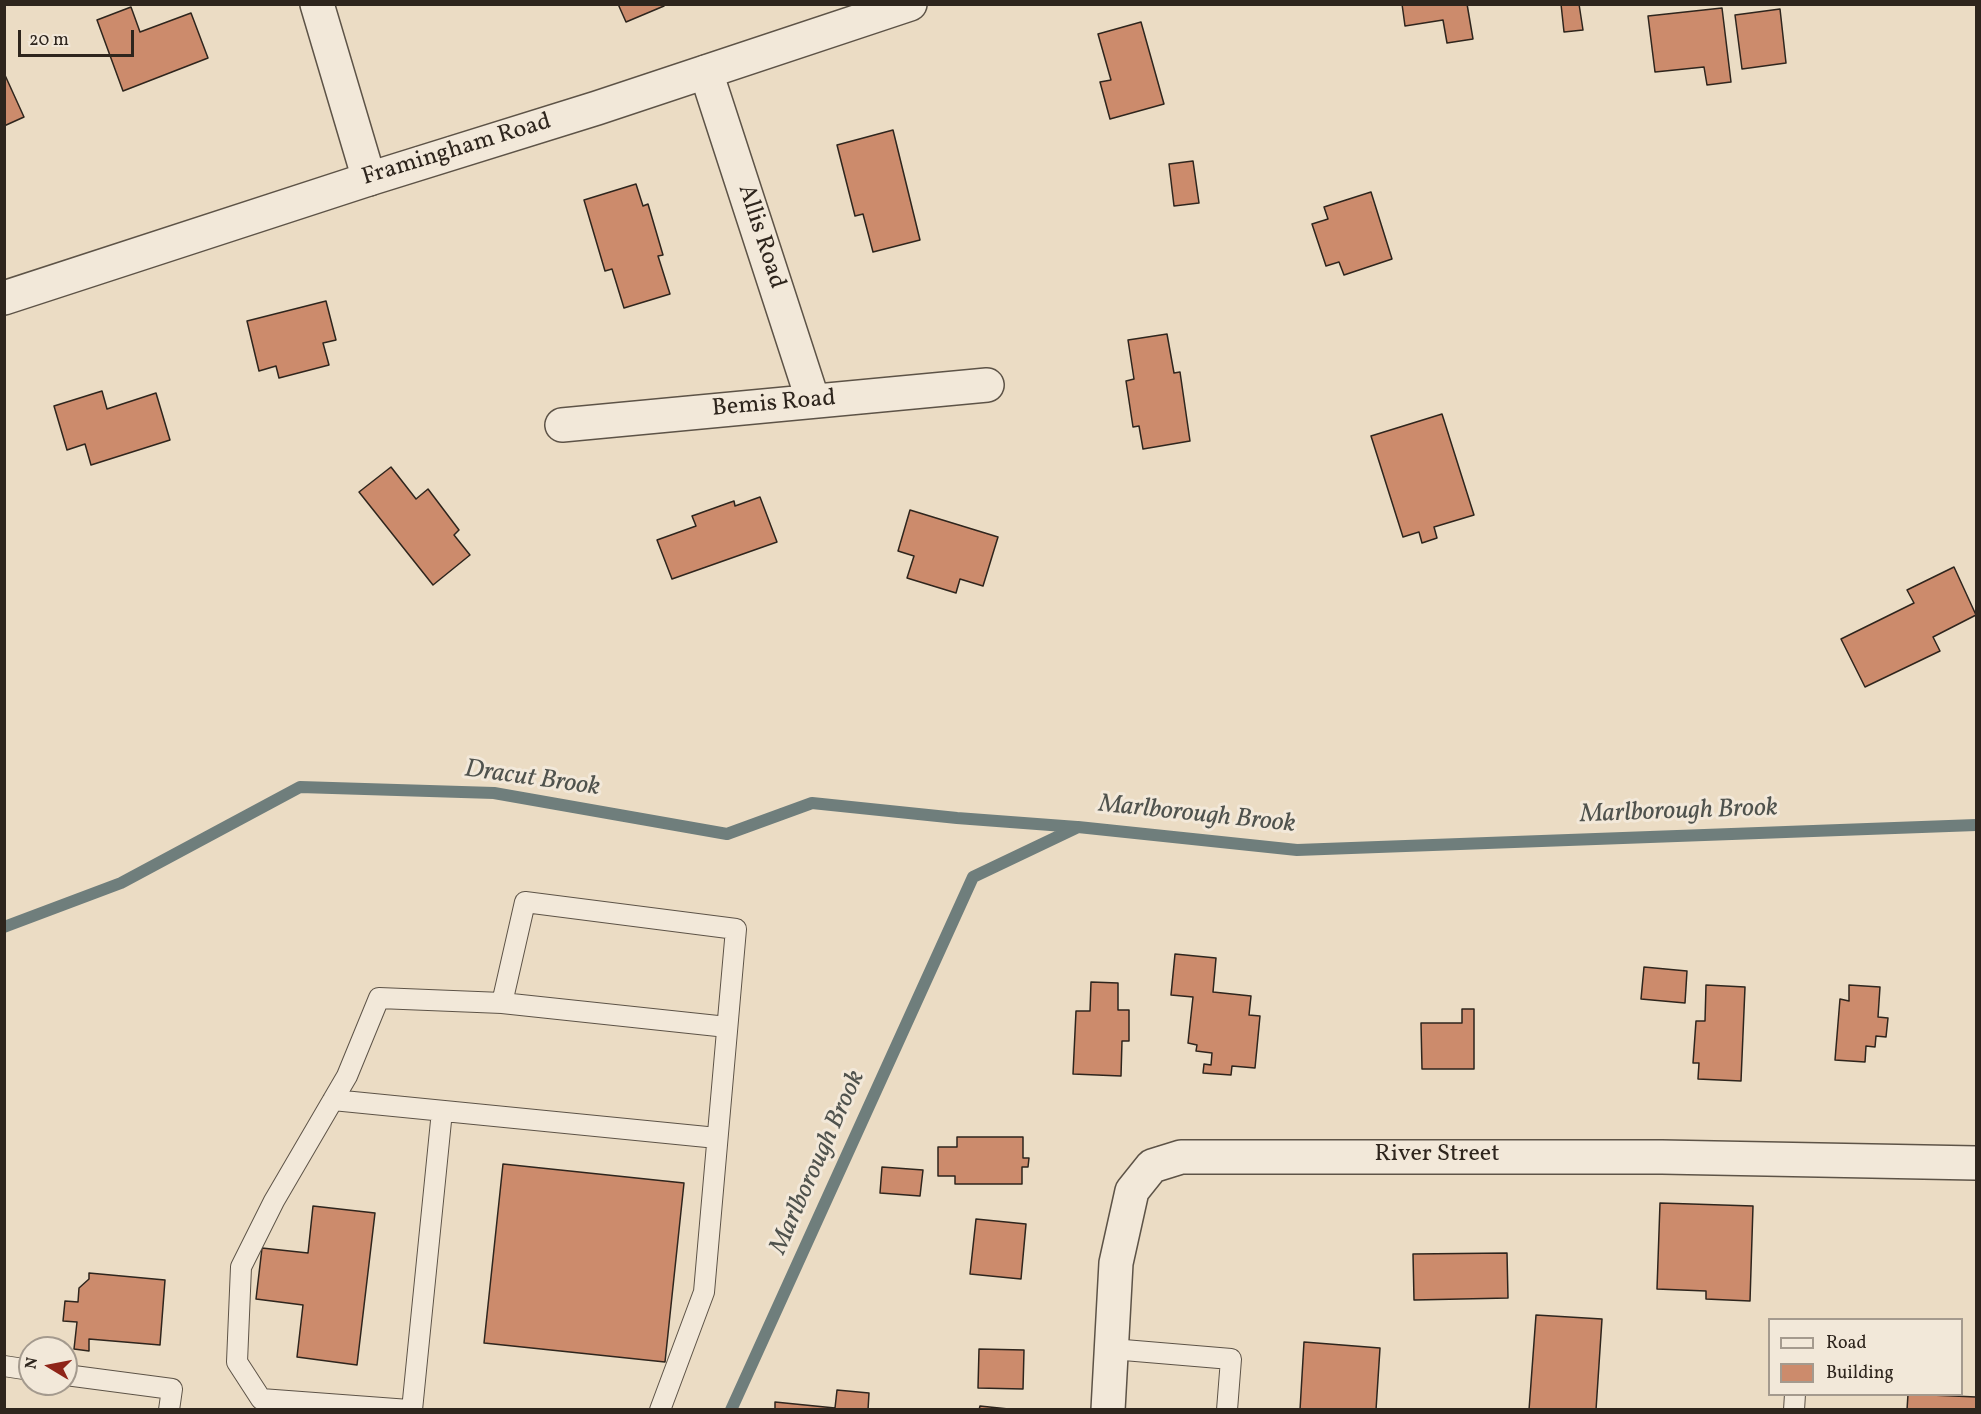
<!DOCTYPE html>
<html>
<head>
<meta charset="utf-8">
<style>
	body { margin:0 }
	#map { position:relative; width:1981px; height:1414px; overflow:hidden; background:#ebdcc4; font-family:Vollkorn,serif }
	canvas { display:block }
	.frame { position:absolute; inset:0; border:6px solid #2e251d; pointer-events:none }
	.legend { position:absolute; left:1768px; top:1318px; width:195px; height:78px; box-sizing:border-box; background:#f2e8d9; border:2px solid #a49a8e; margin:0; padding:8px 10px; list-style:none; font-size:18px; color:#2e251d }
	.legend li { display:flex; align-items:center; gap:12px; height:30px }
	.legend b { width:30px; border:2px solid #a49a8e }
	.north { position:absolute; left:18px; top:1336px; width:60px; height:60px; box-sizing:border-box; background:#f2e8d9; border:2px solid #a49a8e; border-radius:50%; rotate:280deg; font-size:16px; font-weight:700; line-height:24px; text-align:center; color:#2e251d }
	.north::after { content:''; display:block; margin:auto; width:21px; height:27px; background:#8f2418; clip-path:polygon(50% 0,100% 100%,50% 72%,0 100%) }
	.scale { position:absolute; left:18px; top:30px; width:116px; height:27px; box-sizing:border-box; border:3px solid #2e251d; border-top:0; padding-left:8px; font-size:18px; line-height:21px; white-space:nowrap; color:#2e251d; -webkit-text-stroke:4px #f2e8d9; paint-order:stroke }
</style>
</head>
<body>
<div id="map">
<canvas width="1981" height="1414"></canvas>
<div class="frame"></div>
<ul class="legend">
<li><b style="height:8px;background:#f2e8d9"></b>Road</li>
<li><b style="height:16px;background:#cc8b6c"></b>Building</li>
</ul>
<div class="north">N</div>
<div class="scale">20 m</div>
</div>
<script>
const ctx = document.querySelector('canvas').getContext('2d');
ctx.lineJoin = 'round';
function stroke(path, color, width, dash) { ctx.strokeStyle = color; ctx.lineWidth = width; ctx.lineCap = dash ? 'butt' : 'round'; ctx.setLineDash(dash || []); ctx.stroke(path); }
function fill(path, color) { ctx.fillStyle = color; ctx.fill(path, 'evenodd'); }
function drawText(font, color, halo, rows, align = 'center') {
  ctx.font = font + ' Vollkorn,serif'; ctx.lineWidth = 6; ctx.setLineDash([]); ctx.textBaseline = 'middle'; ctx.strokeStyle = halo; ctx.fillStyle = color; for (const [text, x, y, turn = 0] of rows) {
    ctx.save(); ctx.translate(x, y); ctx.rotate((+turn || 0) * Math.PI / 180); ctx.textAlign = isNaN(turn) ? turn : align; if (halo) ctx.strokeText(text, 0, 0); ctx.fillText(text, 0, 0); ctx.restore();
  }
}
const stream = new Path2D(`
	M4 927 121 883 300 787 494 793 727 834 812 803 957 818 1077 827
	M731 1410 973 877 1078 827 1297 850 1976 825`);
const building = new Path2D(`
	M618 4H664V6L626 22Z
	M1402 4H1467L1473 39 1447 43 1443 20 1405 26Z
	M1561 4H1579L1583 30 1564 32Z
	M131 7 140 32 191 13 208 58 123 91 97 20Z
	M1722 8 1731 82 1707 85 1704 67 1655 72 1648 16Z
	M1780 9 1786 63 1742 69 1735 15Z
	M1141 22 1164 104 1110 119 1100 82 1111 80 1098 34Z
	M4 73 24 117 4 126Z
	M893 130 920 240 873 252 863 214 855 216 837 145Z
	M1193 161 1199 203 1174 206 1169 164Z
	M636 184 643 206 648 204 663 255 658 256 670 294 624 308 612 269 605 271 584 200Z
	M1371 192 1392 259 1344 275 1339 262 1326 266 1312 224 1328 219 1324 207Z
	M326 301 336 340 323 343 329 365 279 378 276 366 259 371 247 321Z
	M1167 334 1174 373 1180 372 1190 441 1143 449 1139 426 1133 427 1126 381 1134 379 1128 340Z
	M102 391 107 409 156 393 170 440 91 465 85 444 67 450 54 406Z
	M1442 414 1474 515 1434 527 1437 538 1422 543 1419 532 1403 537 1371 436Z
	M391 467 416 499 428 489 459 530 454 535 470 555 433 585 359 492Z
	M760 497 777 542 672 579 657 540 696 526 692 516 734 501 735 506Z
	M910 510 998 537 983 586 960 579 956 593 907 578 914 556 898 551Z
	M1954 567 1976 615 1933 637 1940 651 1865 687 1841 639 1914 603 1907 590Z
	M1175 954 1216 958 1213 992 1251 996 1249 1015 1260 1016 1255 1068 1232 1066 1231 1075 1203 1073 1204 1064 1211 1065 1212 1053 1196 1051 1197 1045 1188 1043 1193 997 1171 995Z
	M1644 967 1687 971 1685 1003 1641 999Z
	M1091 982 1118 983V1010H1129V1041H1122L1121 1076 1073 1074 1076 1011H1090Z
	M1706 985 1745 987 1741 1081 1698 1079 1699 1063H1693L1696 1021H1705Z
	M1849 985 1880 987 1878 1017 1888 1018 1886 1037 1876 1036 1875 1047 1866 1046 1865 1062 1835 1060 1840 999 1849 1001Z
	M1462 1009H1474V1069H1422L1421 1023H1462Z
	M957 1137H1023V1158H1029L1028 1167H1022V1184H955V1176H938V1147H957Z
	M503 1164 684 1183 665 1362 484 1343Z
	M882 1167 923 1170 920 1196 880 1193Z
	M1660 1203 1753 1206 1750 1301 1706 1299V1291L1657 1289Z
	M313 1206 375 1213 357 1365 297 1357 303 1305 256 1299 262 1248 308 1253Z
	M976 1219 1026 1224 1021 1279 970 1274Z
	M1507 1253 1508 1298 1414 1300 1413 1254Z
	M89 1273 165 1280 160 1345 89 1339V1351L74 1349 77 1322 63 1321 65 1301 78 1302 79 1288 89 1279Z
	M1536 1315 1602 1319 1596 1410H1529Z
	M1304 1342 1380 1348 1376 1410H1300Z
	M979 1349 1024 1350 1023 1389 978 1388Z
	M837 1390 869 1393 868 1410H775V1402L835 1408Z
	M1908 1394 1976 1397V1410H1907Z
	M980 1406 1018 1410H979Z`);
const service = new Path2D(`
	M502 1003 525 902 736 929 704 1292 660 1410
	M333 1100 717 1138
	M1112 1349 1231 1359 1227 1410
	M4 1366 30 1370
	M66 1375 172 1389 169 1410
	M409 1410 261 1399 237 1362 241 1267 274 1201 347 1076 379 998 502 1003 727 1027
	M412 1410 442 1111
	M1794 1410 1795 1394`);
const minor = new Path2D(`
	M317 4 369 179
	M706 72 813 401
	M562 425 987 385
	M1108 1410 1116 1263 1132 1191 1152 1166 1181 1157H1662L1976 1163`);
const tertiary = new Path2D(`
	M4 298 369 179 597 108 910 4`);
const streetNames = [
	["Framingham Road",457,151,-17],
	["Allis Road",760,237,72],
	["Bemis Road",774,405,-5],
	["River Street",1437,1156]
];
const waterNames = [
	["Dracut Brook",532,780,8],
	["Marlborough Brook",1679,813,-2],
	["Marlborough Brook",1197,816,6],
	["Marlborough Brook",819,1163,-66]
];
stroke(stream, '#6f7e7c', 12);
fill(building, '#cc8b6c');
stroke(building, '#2e251d', 1.5);
stroke(service, '#5d5347', 22);
stroke(minor, '#5d5347', 36);
stroke(tertiary, '#5d5347', 36);
stroke(service, '#f2e8d9', 20);
stroke(minor, '#f2e8d9', 33);
stroke(tertiary, '#f2e8d9', 33);
drawText('24px', '#2e251d', '#f2e8d9', streetNames);
drawText('italic 26px', '#4f524d', '#f2e8d9', waterNames);
</script>
</body>
</html>
